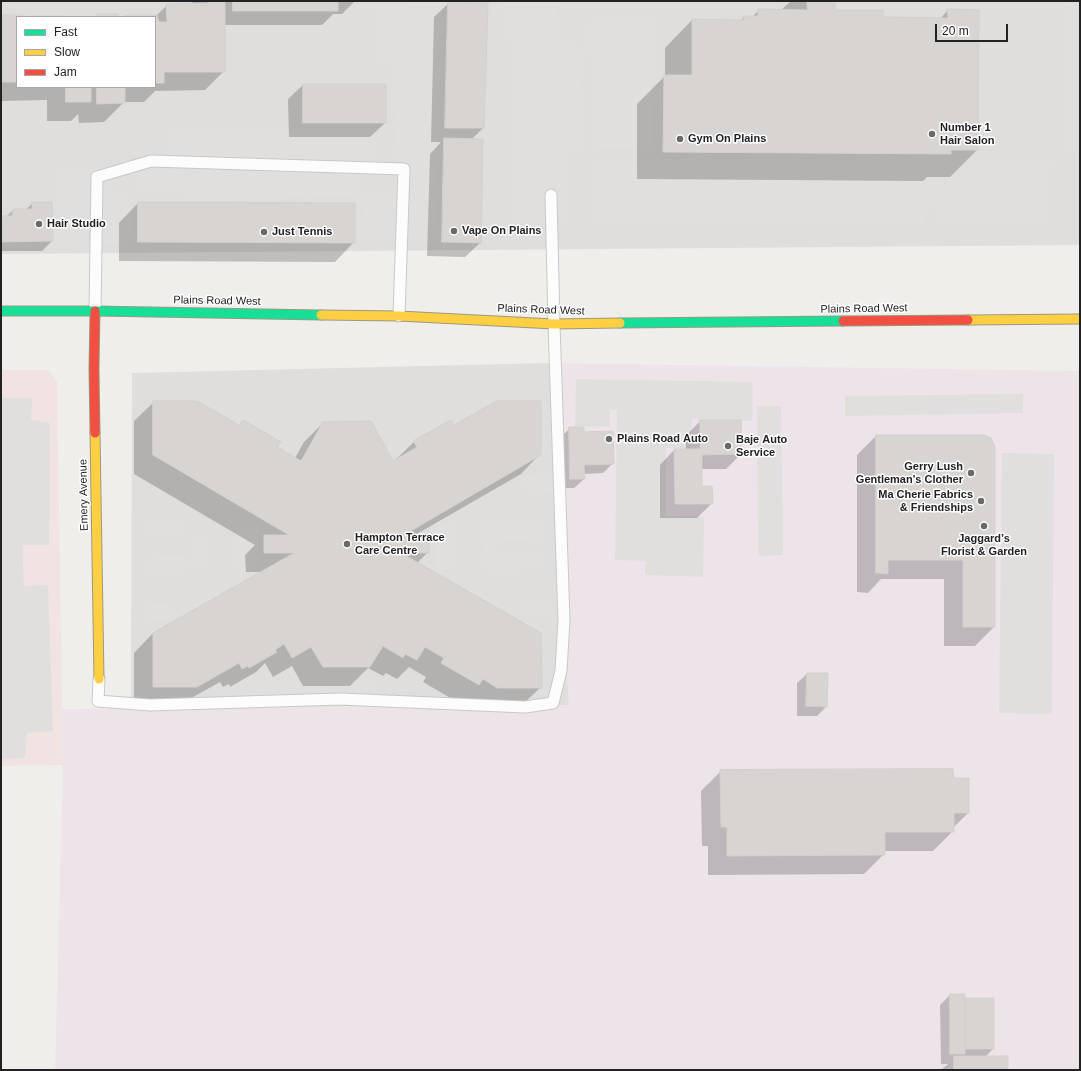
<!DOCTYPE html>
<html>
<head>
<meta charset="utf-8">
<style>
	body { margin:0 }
	#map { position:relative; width:1081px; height:1071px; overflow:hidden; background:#f0eeeb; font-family:Arial,sans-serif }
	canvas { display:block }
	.frame { position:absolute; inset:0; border:2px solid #222; pointer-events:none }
	.legend { position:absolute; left:16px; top:16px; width:140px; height:72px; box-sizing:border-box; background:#fff; border:1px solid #a7a7a7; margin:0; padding:5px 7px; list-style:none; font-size:12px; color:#222 }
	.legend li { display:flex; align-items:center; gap:8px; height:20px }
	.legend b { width:20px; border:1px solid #a7a7a7 }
	.scale { position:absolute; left:935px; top:24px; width:73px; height:18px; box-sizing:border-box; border:2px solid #222; border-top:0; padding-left:5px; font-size:12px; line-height:14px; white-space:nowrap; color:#222; -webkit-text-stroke:3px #fff; paint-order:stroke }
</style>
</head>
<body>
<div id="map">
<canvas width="1081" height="1071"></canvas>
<div class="frame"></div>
<ul class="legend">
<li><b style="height:5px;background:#16e098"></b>Fast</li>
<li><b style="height:5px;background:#ffcf43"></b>Slow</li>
<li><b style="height:5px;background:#f24e42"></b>Jam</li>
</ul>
<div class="scale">20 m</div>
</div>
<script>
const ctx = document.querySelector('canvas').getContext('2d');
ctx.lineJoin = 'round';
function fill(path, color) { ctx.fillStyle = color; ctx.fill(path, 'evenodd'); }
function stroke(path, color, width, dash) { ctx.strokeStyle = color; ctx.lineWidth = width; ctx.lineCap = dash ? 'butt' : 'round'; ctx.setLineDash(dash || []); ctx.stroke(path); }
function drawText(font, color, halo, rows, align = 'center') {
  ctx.font = font + ' Arial,sans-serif'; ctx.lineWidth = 3; ctx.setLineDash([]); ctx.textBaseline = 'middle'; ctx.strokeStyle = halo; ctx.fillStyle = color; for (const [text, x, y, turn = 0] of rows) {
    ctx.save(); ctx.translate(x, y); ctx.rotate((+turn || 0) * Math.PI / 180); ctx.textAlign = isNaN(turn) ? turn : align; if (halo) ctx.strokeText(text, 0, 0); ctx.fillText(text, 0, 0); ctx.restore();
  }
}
const residential = new Path2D(`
	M1 1H1080V245L1 254ZM17 17H155V87H17Z
	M549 363 569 705 131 708 132 373Z`);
const commercial = new Path2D(`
	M1 370H48L57 381 63 765 1 766Z`);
const industrial = new Path2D(`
	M549 363 1080 371V1070H55L63 765 62 709 569 705Z`);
const parking = new Path2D(`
	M414 1H442L435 241 365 239 363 191 395 192 397 63H374L375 15Z
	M509 1H556L559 42 578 40 583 147H568L567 220 512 222Z
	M1063 1H1080V150H1062Z
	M651 17 652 150 591 147 589 19Z
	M168 129 374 131V175H357V196L136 194V151H168Z
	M1051 159 1048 223 937 222 934 207 923 209 924 224 595 223V161Z
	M106 169 107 194H131L133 243 59 246 56 170Z
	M576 379 753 382 752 421 692 419 691 449 666 448 665 516 704 517 703 577 645 575V561L615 560 617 410H610V427L575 426Z
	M1023 394V413L845 416V396Z
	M1 398H32L31 420 50 423 49 545H22L24 586 48 585 53 731 27 733 25 758 1 759Z
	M757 406H781L783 555 758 556Z
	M1002 453 1054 454 1052 714 999 713Z
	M553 474 554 492 525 494 524 476Z
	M545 520V539L498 540V554L543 553V570L484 571 482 521Z
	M146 521H183V537L146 536Z
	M236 525 257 527 255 567 234 566Z
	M455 525 456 569H436V526Z
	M190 537H203L204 565 191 566Z
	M186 556V575H147V557Z
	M547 599 548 616 521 618 519 601Z
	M171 603 172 620 145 621 144 604Z
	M231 680H376L377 696 216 695 213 686Z`);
const shadow = new Path2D(`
	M194 1H364L354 2 342 14H333L322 25H224V71L205 90 155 91 144 102H124L104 122 79 123 78 114 71 121H47V100L1 101V16L22 17H17V87H155V17H124L156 16 167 5H190Z
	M791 1H834V11L882 18 940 19 948 10 977 150 950 177H927L923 181 637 179V104L665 76V48L692 20 741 21 744 17H752L759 10H781Z
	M449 3 487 4 483 128 471 140 480 243 465 257 427 256 430 154 441 142H431L434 17Z
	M303 85 385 123 370 137H289L288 99Z
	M33 203H52V241L42 251H1V217H6L13 210H25Z
	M138 203 354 242 335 262 119 261V223Z
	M154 402 238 426 243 421 276 448 295 458 304 442 324 422 393 462 414 442 454 427 540 454 521 474 415 535 428 552 417 563 541 687 521 706 459 703 423 682 426 677 409 667 397 679 386 673 383 676 368 668 350 686H303L292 666 273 677 265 663 256 672 230 687 229 684 223 687 220 682 177 706H134V653L153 633 262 572H246L245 555 255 545 134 474V421Z
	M700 421 741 454 726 469H701V487L712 503 697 518H660V465L674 450H686V436Z
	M570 428 583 433 613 463 603 473 584 474V479L574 488H561L560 438Z
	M876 436H983L994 627 975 646H944V579H881L868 593 857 592V455Z
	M807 674 827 706 817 716H797V683Z
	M721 771 953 779 968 813 953 828V831L933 851H884V854L864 874 708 875V846H702L701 791Z
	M950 995 964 1001 966 999 993 1049 985 1057 1007 1070H941L948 1064H941L940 1005Z`);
const building = new Path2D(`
	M208 1H225V72H164V83H155V17H125V15H157L159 22H167L166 4 208 3Z
	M233 1H338V11H233Z
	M807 1H835V10H883V17L948 18 947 9 979 10 978 150H951V154L663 152 664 75H692V19L744 20V16H758V9L807 10Z
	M448 2 488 3 484 128H445Z
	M97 14H118V17H97Z
	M1 15H23V17H17V82H1Z
	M34 16H64V17H34Z
	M303 84H386V123H303Z
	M66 87H91V102H66Z
	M97 87H125V103L97 104Z
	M444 138 483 139 481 243 442 242Z
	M32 202H52L53 241 1 242V216H12L13 209H32Z
	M138 202 355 203V243L138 242Z
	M153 401H197L239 425 243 420 281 442 277 447 301 461 323 422 371 421 393 461 417 447 413 441 451 420 454 425 497 401H541V455L404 535 429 534V553H401L541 633 542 688H497L483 679 479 685 441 663 444 658 425 647 417 660 405 654 403 658 383 646 370 667H323L311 647 292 658 284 644 275 650 277 652 249 668 248 666 242 669 239 663 197 687H153V633L294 553H264V535H289L153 455Z
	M700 420H741L742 454 702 455V486H712L713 504H675L674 449H700Z
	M569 427H584V432L613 431 614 464 584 465 585 479H570Z
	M876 435H984L991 438 995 447V627H963V560H888V574L876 573Z
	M807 673H828L827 707 806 706Z
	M953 769 954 778H969V813H954V832H885V855L727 856V827H721L720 770Z
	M950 994H965V1054H950Z
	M966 998H994V1049H966Z
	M954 1056H1008V1070H954Z`);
const lane = new Path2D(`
	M95 311 97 177 151 161 404 169 399 316
	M99 679 98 701 150 705 340 699 525 707 553 703 561 671 564 620 554 324 551 195`);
const fast = new Path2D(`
	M1 311H95L321 315
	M620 323 843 321`);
const slow = new Path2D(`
	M321 315 399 316 554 324 620 323
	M968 320 1080 319
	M95 433 99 679`);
const jam = new Path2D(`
	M95 311 94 369 95 433
	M843 321 968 320`);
const markers = [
	[932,134,4,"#6a6968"],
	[680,139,4,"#6a6968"],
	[39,224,4,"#6a6968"],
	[454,231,4,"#6a6968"],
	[264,232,4,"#6a6968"],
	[609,439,4,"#6a6968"],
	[728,446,4,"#6a6968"],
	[971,473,4,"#6a6968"],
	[981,501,4,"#6a6968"],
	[984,526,4,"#6a6968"],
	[347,544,4,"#6a6968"]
];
const poiNames = [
	["Number 1",940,128],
	["Hair Salon",940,141],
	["Gym On Plains",688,139],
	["Hair Studio",47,224],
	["Vape On Plains",462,231],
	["Just Tennis",272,232],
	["Plains Road Auto",617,439],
	["Baje Auto",736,440],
	["Service",736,453],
	["Gerry Lush",963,467,"right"],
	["Gentleman's Clother",963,480,"right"],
	["Ma Cherie Fabrics",973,495,"right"],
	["& Friendships",973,508,"right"],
	["Hampton Terrace",355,538],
	["Care Centre",355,551],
	["Jaggard’s",984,539,"center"],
	["Florist & Garden",984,552,"center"]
];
const streetNames = [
	["Plains Road West",217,301,1],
	["Plains Road West",864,309,-1],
	["Plains Road West",541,310,2],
	["Emery Avenue",84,495,-91]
];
fill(residential, '#dfdedc');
fill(commercial, '#f1e3e1');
fill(industrial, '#ede4e9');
fill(parking, '#e0dfde');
fill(shadow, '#0003');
fill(building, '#d7d4d2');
stroke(building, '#d3d0cc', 1);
stroke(lane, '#c9c8c7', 13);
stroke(fast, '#999a82', 11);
stroke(slow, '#999a82', 11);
stroke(jam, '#999a82', 11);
stroke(lane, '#fdfcfc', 11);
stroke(fast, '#16e098', 9);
stroke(slow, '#ffcf43', 9);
stroke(jam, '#f24e42', 9);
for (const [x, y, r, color] of markers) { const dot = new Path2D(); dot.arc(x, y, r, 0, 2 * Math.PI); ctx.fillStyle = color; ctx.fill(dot); stroke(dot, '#fff', 1.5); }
drawText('bold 11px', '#222', '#fff', poiNames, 'left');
drawText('11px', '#222', '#fff', streetNames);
</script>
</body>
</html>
